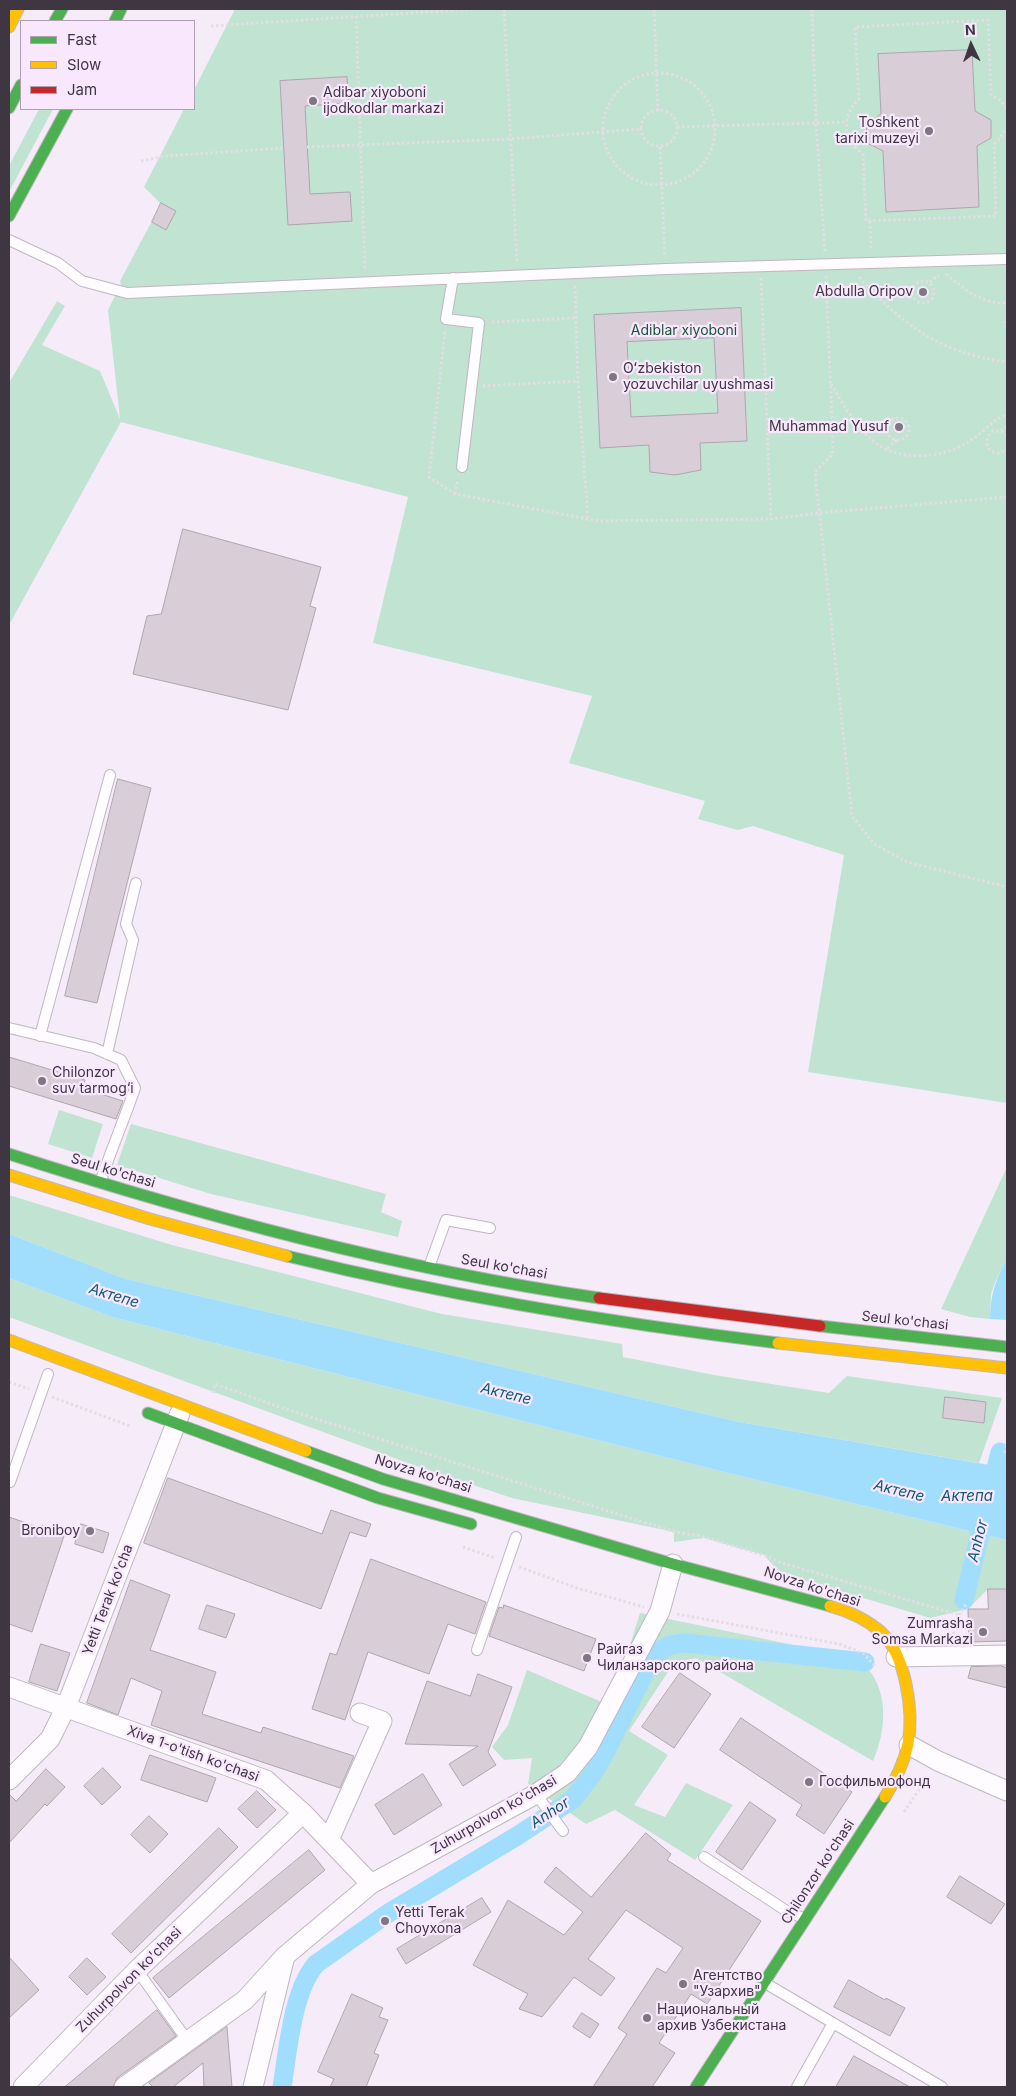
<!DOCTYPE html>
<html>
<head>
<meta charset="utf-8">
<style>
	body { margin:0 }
	#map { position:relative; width:1016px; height:2096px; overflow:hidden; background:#f6ecf9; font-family:Inter,sans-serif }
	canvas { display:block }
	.frame { position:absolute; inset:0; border:10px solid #3e3641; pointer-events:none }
	.legend { position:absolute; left:20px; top:20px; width:175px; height:90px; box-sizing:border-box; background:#f9e7fe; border:1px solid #aea0b2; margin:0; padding:6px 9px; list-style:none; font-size:15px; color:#3e3641 }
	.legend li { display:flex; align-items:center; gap:10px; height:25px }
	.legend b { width:25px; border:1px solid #aea0b2 }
	.north { position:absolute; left:946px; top:20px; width:50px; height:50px; -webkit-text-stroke:4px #f9e7fe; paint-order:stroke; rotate:357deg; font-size:14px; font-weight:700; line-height:20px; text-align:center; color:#3e3641 }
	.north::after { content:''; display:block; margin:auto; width:18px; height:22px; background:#3e3641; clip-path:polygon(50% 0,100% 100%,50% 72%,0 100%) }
</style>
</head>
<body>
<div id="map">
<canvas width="1016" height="2096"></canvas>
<div class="frame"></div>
<ul class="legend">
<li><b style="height:6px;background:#4caf50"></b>Fast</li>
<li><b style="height:6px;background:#ffc107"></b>Slow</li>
<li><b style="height:6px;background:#c62828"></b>Jam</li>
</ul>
<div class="north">N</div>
</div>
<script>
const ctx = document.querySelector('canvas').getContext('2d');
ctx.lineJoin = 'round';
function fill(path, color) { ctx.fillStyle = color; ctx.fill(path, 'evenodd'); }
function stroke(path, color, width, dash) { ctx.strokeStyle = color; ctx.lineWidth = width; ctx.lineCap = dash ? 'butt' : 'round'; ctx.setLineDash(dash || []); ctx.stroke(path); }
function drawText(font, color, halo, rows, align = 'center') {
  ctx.font = font + ' Inter,sans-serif'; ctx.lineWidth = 4.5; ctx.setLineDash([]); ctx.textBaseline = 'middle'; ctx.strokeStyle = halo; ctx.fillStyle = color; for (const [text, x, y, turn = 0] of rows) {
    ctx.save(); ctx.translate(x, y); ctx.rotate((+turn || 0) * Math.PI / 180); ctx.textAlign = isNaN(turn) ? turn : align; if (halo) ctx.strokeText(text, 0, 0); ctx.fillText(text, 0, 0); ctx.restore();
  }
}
const green = new Path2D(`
	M235 9H1007V1103L808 1072 844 855 753 826 738 830 698 819 705 801 569 763 592 696 373 643 408 497 121 422 9 625V383L57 301 65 306 42 345 100 371 120 419 108 310 121 284 120 281 161 204 144 187 184 109H194V90Z
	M39 109H53L9 192V166Z
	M59 1110 103 1124 92 1158 48 1144Z
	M131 1124 386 1194 381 1212 402 1221 398 1237 211 1194 117 1165Z
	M1007 1167V1258L996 1280 991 1294 990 1319 970 1317 941 1309Z
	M9 1195 172 1245 442 1314 622 1344 623 1357 714 1375 829 1393 847 1376 1002 1398 979 1463 739 1422 126 1279 9 1234Z
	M9 1278 112 1317 732 1474 1007 1540V1589H988L968 1609 930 1618 780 1573 764 1555 704 1538 674 1542V1532L512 1498 416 1466 9 1317Z
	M640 1613 856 1658C890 1681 888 1728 873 1761L696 1658 674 1663 629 1731 668 1755 634 1805 665 1817 686 1783 733 1805 695 1860 615 1810 586 1824 528 1784 532 1758 504 1760 492 1747 508 1725 527 1670 611 1706Z`);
const water = new Path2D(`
	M9 1234 126 1279 739 1422 1007 1468V1540L732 1474 112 1317 9 1278Z
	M1007 1258V1320L990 1319C991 1292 995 1282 1007 1258Z`);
const canal = new Path2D(`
	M964 1600 1000 1452
	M282 2087C288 2051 292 1992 316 1964L387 1914 517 1836 572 1800 592 1775 605 1753 651 1660C660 1648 670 1644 684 1643L865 1662`);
const building = new Path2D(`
	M972 50 975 111 991 120V138L977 146 979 207 886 212 883 151 867 143V134L866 125 881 114 878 54Z
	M347 77 349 103 305 106 310 194 350 192 352 221 288 225 280 81Z
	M161 203 176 211 166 230 152 222Z
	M741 308 747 441 700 443 701 470 675 475 650 472 649 445 600 448 594 315ZM714 338 718 413 631 417 627 342Z
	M183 529 321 567 310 606 316 608 288 710 133 674 147 616 161 614Z
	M118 779 151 788 97 1003 65 996Z
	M9 1057 85 1080 82 1088 123 1101 116 1119 9 1086Z
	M945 1397 986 1402 984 1423 943 1418Z
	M168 1478 322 1534 331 1510 371 1524 366 1537 350 1532 321 1609 144 1543Z
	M9 1517 41 1528 42 1525 65 1533 32 1632 9 1624Z
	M81 1524 109 1533 103 1553 75 1544Z
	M371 1559 486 1602 475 1634 448 1624 429 1674 368 1652 345 1720 312 1709 330 1653 336 1655Z
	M131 1580 170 1595 150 1650 216 1672 202 1714 261 1733 263 1727 354 1756 340 1788 151 1725 162 1691 131 1678 118 1715 87 1703Z
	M988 1589H1007V1641L969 1642 968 1609H988Z
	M207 1605 235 1614 226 1638 199 1629Z
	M504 1605 596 1639 584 1671 489 1636 499 1607 503 1608Z
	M41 1644 70 1653 57 1691 29 1682Z
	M1001 1666 1007 1668V1688L968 1678 971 1667Z
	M680 1673 711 1694 674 1748 642 1727Z
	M478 1674 512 1687 488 1752 496 1765 463 1786 449 1764 478 1746 405 1744 427 1681 470 1696Z
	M741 1718 852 1792 824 1834 796 1815 802 1805 720 1750Z
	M150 1755 216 1778 207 1802 141 1780Z
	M103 1768 121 1787 102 1805 84 1786Z
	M46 1769 65 1787 47 1806 45 1804 9 1843V1794L16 1801Z
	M423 1774 442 1805 394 1835 375 1805Z
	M257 1791 276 1810 257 1828 238 1809Z
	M750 1802 776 1820 742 1870 716 1852Z
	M149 1816 168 1834 150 1853 131 1835Z
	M219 1828 238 1847 131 1953 112 1934Z
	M646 1833 671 1854 667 1860 761 1921 707 2004 691 1994 659 2043 675 2053 652 2087H593L627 2034 618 2028 657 1968 666 1973 683 1948 626 1910 588 1959 615 1978 601 1996 574 1977 542 2017 519 2009 528 1994 473 1965 508 1900 564 1935 583 1912 544 1882 556 1867 591 1897Z
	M309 1850 325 1870 169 1998 153 1978Z
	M960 1876 1005 1904 991 1924 947 1897Z
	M482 1898 491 1912 406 1964 397 1949Z
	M9 1957 39 1990 9 2018Z
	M87 1958 106 1977 87 1995 69 1977Z
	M849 1980 885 2000 886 1998 905 2008 890 2036 834 2007Z
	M352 1994 383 2008 379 2017 388 2020 374 2053 379 2055 366 2087H330L334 2079 318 2072Z
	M157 2010 176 2036 117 2078 113 2087H65Z
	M582 2013 599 2024 590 2038 573 2027Z
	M227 2027 232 2087H204L203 2063 173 2087H153L149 2083Z
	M854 2056 910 2087H836Z`);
const path = new Path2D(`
	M504 9 517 263
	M654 9 658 111
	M812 9 816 123 825 253
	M356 16 365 269
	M211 26 473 9
	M603 129a56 56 0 1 1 112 0a56 56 0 1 1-112 0Z
	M1007 108 1000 100 991 95 988 20 855 27 859 99C847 109 842 130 851 143 854 147 860 151 863 155L866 221 996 216 994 144 1001 137 1007 127
	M641 128a18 18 0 1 1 36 0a18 18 0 1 1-36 0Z
	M677 127 846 122
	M307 147 510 139 641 129
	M660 147 665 256
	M141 161 166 156 284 148
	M870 221 871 251
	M946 274C965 290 982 304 1007 303
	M826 276 833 443 832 455 815 472 852 816 874 844 907 862 1007 887
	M859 277C904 326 940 353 1007 362
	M761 278 771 519
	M912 292a11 11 0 1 1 22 0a11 11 0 1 1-22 0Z
	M930 282 939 275
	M575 286 578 381 588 520
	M1007 316 1005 324 1007 330
	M492 322 576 318
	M445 332 429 477 455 494 598 521 771 519 818 513 1007 497
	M831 384C843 404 855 425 872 440 896 462 941 459 967 443 981 435 992 420 1007 414
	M483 386 578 381
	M887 429a11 11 0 1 1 22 0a11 11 0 1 1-22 0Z
	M1001 431 1007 426
	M1007 436 1001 431H993C978 443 994 462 1007 448
	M887 448 897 440
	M455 494 458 480
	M9 1382 29 1389
	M213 1393 215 1384 285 1409 675 1532 701 1536 769 1557 779 1562 959 1615
	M52 1397 130 1426
	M1005 1453 1007 1442
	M463 1547 495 1558
	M519 1567 577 1588 644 1607
	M677 1614 839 1644 863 1653 876 1667
	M952 1639 959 1615 967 1603
	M904 1812 928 1776`);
const lane = new Path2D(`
	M9 240 58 263 82 281 127 293 666 269 1007 259
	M453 278 446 319 479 323 462 467
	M9 1028 94 1048 121 1060 135 1088C124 1120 111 1150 100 1183
	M40 1036 110 775
	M107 1054 133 940 126 924 136 883
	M429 1267 446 1220 490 1228
	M10 1482 48 1374
	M477 1650 516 1537
	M536 1794 563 1831
	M704 1857 785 1910 805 1919
	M137 1970 187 2040
	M765 1983 833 2023
	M797 2087 833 2023 942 2087`);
const street = new Path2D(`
	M896 1657 1007 1655
	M9 1687 266 1780 303 1813 371 1884
	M909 1745 938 1761 1007 1791
	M9 1780 50 1739 66 1707 180 1413
	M329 1840 382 1721 360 1713
	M23 2087 137 1970 303 1813
	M124 2087 245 2000 285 1956 371 1884 536 1794 567 1773 588 1747 660 1611 673 1564
	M253 2087 284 1960`);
const fast = new Path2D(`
	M55 21 62 9
	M115 21 121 9
	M9 108 21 85
	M9 216 67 109
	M9 1154C202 1216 398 1269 599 1298
	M287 1256C449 1296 612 1323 778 1343
	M820 1326 1007 1347
	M148 1413 378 1498 471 1524
	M306 1451 383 1479 673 1564 830 1606
	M696 2087 885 1797`);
const slow = new Path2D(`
	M9 27 18 9
	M9 1175 150 1219 287 1256
	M9 1340 306 1451
	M778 1343 1007 1368
	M830 1606C848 1611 866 1619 881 1632 906 1655 914 1712 908 1744 904 1763 895 1781 885 1797`);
const jam = new Path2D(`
	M599 1298 820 1326`);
const markers = [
	[313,101,5,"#7e7681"],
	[929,131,5,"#7e7681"],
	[923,292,5,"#7e7681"],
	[613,377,5,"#7e7681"],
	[899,427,5,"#7e7681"],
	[42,1081,5,"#7e7681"],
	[90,1531,5,"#7e7681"],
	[983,1632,5,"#7e7681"],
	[587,1658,5,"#7e7681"],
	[809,1782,5,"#7e7681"],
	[385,1921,5,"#7e7681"],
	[683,1984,5,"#7e7681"],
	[647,2018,5,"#7e7681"]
];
const poiNames = [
	["Adibar xiyoboni",323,93],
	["ijodkodlar markazi",323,109],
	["Toshkent",919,123,"right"],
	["tarixi muzeyi",919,139,"right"],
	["Abdulla Oripov",913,292,"right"],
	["Oʻzbekiston",623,369],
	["yozuvchilar uyushmasi",623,385],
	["Muhammad Yusuf",889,427,"right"],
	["Chilonzor",52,1073],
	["suv tarmog‘i",52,1089],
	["Broniboy",80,1531,"right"],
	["Zumrasha",973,1624,"right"],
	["Somsa Markazi",973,1640,"right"],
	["Райгаз",597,1650],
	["Чиланзарского района",597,1666],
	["Госфильмофонд",819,1782],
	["Yetti Terak",395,1913],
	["Choyxona",395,1929],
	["Агентство",693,1976],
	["\"Узархив\"",693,1992],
	["Национальный",657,2010],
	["архив Узбекистана",657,2026]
];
const parkNames = [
	["Adiblar xiyoboni",684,331]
];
const streetNames = [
	["Seul ko'chasi",113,1171,17],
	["Seul ko'chasi",504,1267,10],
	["Seul ko'chasi",905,1321,6],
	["Novza ko'chasi",423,1474,17],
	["Novza ko'chasi",812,1587,18],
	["Yetti Terak ko'cha",108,1600,-69],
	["Xiva 1-o'tish ko'chasi",193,1754,20],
	["Zuhurpolvon ko'chasi",494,1815,-30],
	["Chilonzor ko'chasi",818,1872,-57],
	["Zuhurpolvon ko'chasi",129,1980,-45]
];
const waterNames = [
	["Актепе",114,1296,17],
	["Актепе",506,1394,14],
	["Актепе",899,1491,14],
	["Актепа",967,1496],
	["Anhor",978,1541,-76],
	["Anhor",550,1813,-33]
];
fill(green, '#c0e3d2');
fill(water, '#a1defd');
stroke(canal, '#a1defd', 19);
fill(building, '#d9ced7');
stroke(building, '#afa5ae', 1);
stroke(lane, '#bfb7c1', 12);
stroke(street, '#bfb7c1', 21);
stroke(fast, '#bfb7c1', 13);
stroke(slow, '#bfb7c1', 13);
stroke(jam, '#bfb7c1', 13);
stroke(path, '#e2dee3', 3, [2.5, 2.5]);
stroke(lane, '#fefcfe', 10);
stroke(street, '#fefcfe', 19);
stroke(fast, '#4caf50', 11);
stroke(slow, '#ffc107', 11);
stroke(jam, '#c62828', 11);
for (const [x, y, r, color] of markers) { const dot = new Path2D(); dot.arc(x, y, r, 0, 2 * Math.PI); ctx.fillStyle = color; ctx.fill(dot); stroke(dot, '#f9e7fe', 2); }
drawText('14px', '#3e3641', '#f9e7fe', poiNames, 'left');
drawText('14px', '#175538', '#f9e7fe', parkNames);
drawText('14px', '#3e3641', '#f9e7fe', streetNames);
drawText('italic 15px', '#125b76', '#f9e7fe', waterNames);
</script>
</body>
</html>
